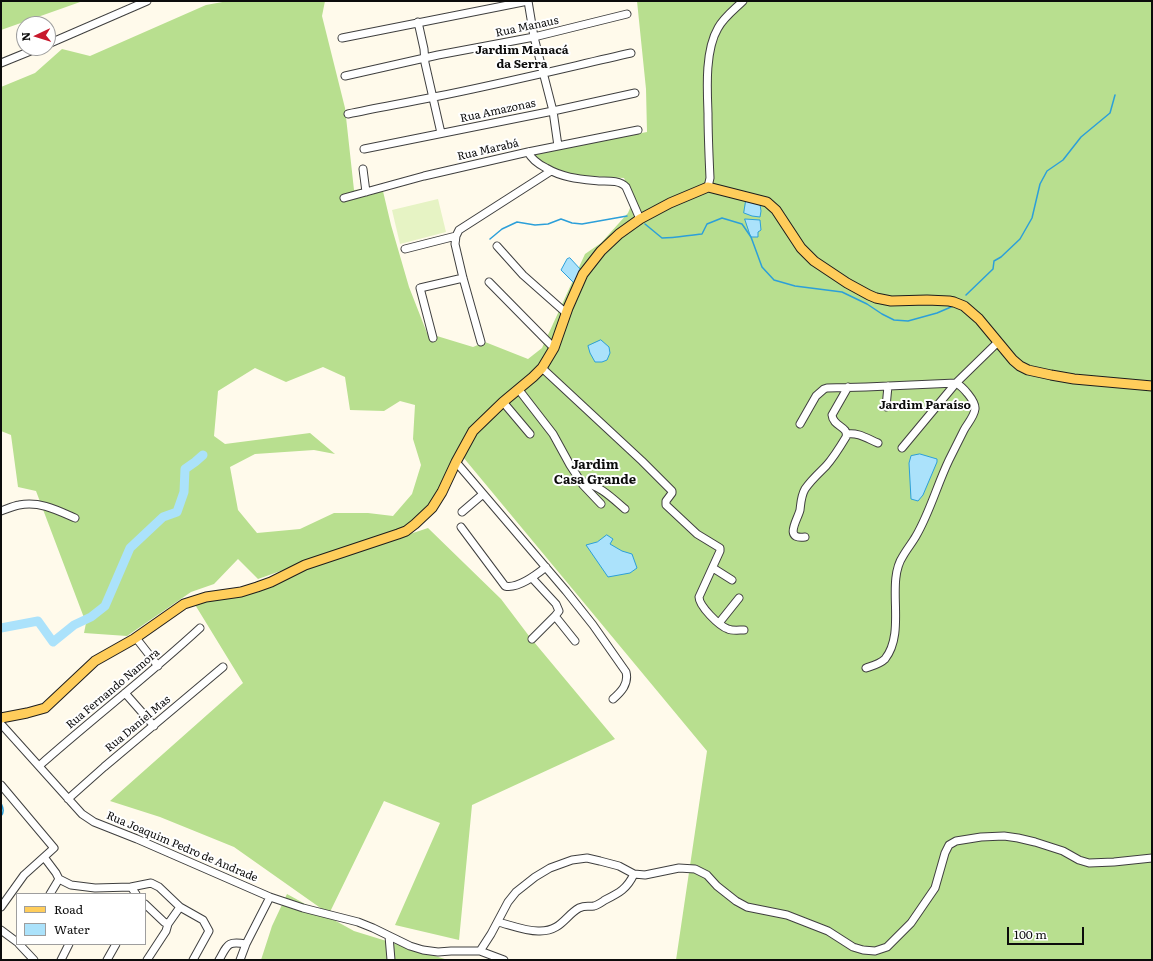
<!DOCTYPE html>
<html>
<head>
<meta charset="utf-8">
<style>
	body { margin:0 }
	#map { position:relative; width:1153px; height:961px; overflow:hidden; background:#fffaeb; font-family:Literata,serif }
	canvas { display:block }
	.frame { position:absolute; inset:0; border:2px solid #0c0c0c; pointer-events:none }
	.legend { position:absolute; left:16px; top:893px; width:130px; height:52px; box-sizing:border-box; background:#fff; border:1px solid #9e9e9e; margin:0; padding:5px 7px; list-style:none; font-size:12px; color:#0c0c0c }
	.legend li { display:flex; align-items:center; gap:8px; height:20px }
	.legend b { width:20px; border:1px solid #9e9e9e }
	.north { position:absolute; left:16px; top:16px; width:40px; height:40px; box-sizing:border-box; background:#fff; border:1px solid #9e9e9e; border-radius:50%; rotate:266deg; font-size:11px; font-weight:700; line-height:16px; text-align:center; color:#0c0c0c }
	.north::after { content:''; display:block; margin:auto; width:14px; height:18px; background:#c8192c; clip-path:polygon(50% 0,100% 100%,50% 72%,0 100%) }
	.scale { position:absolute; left:1007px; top:927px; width:77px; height:18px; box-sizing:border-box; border:2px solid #0c0c0c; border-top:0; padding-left:5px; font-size:12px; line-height:14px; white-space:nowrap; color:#0c0c0c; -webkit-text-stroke:3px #fff; paint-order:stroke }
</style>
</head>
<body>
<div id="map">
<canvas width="1153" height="961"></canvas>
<div class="frame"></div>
<ul class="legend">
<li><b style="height:5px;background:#ffcd5b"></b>Road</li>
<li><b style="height:11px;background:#abe2fb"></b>Water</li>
</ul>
<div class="north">N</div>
<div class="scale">100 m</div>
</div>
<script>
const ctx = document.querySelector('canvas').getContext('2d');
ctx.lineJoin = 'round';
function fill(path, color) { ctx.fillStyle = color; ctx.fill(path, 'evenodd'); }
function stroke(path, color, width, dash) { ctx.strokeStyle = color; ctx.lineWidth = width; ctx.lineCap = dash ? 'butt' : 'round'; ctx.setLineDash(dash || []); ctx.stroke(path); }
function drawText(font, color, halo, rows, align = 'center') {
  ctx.font = font + ' Literata,serif'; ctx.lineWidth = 4; ctx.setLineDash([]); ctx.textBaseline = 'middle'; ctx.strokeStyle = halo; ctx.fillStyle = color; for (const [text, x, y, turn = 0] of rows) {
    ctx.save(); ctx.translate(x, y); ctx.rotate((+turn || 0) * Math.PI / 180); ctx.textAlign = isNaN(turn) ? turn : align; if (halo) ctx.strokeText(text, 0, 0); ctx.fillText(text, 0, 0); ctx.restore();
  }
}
const forest = new Path2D(`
	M1 1H83L1 30Z
	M228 1H325L322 16 345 108 354 190 382 187 391 225 409 287 427 333 473 347 485 342 528 359 542 348 585 254 601 243 628 213 633 201 624 178 571 175 537 161 533 154 647 132 646 89 637 1H1152V960H676L707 751 458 451 430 507 413 524 258 579 238 559 214 584 191 592 127 636 84 633 86 623 36 491 18 487 11 435 1 431V87L35 73 62 49 90 56 206 5ZM323 367 345 377 350 410 384 411 400 401 415 405 413 439 421 465 412 494 393 516 368 513H334L300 529 257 533 238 510 230 467 255 454 314 450 335 454 310 433 225 444 214 436 218 391 255 368 286 382Z
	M428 528 501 599 529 636 615 739 472 805 459 940 395 925 440 823 384 801 329 914 234 847 160 817 110 801 243 683 194 603 281 577Z
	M287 894 354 931 448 960H261L272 926Z`);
const pitch = new Path2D(`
	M438 199 446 232 400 244 392 210Z`);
const water = new Path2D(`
	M746 201 760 204 761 211 760 217 752 216 744 213Z
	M745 219 760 220 761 230 758 232V237H751Z
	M570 258 581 270 575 284 561 270 567 259Z
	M601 340 609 347 610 353 607 360 602 362H595L590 353 588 346Z
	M920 454 937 459V462L923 495 918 501 911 499 909 463 911 456Z
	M607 535 613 539 610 544 622 551 632 554 637 568 630 573 608 577 586 545 597 542Z`);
const stream = new Path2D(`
	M645 224 662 238C676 238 689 235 702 234L707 224 722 218 742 224 751 237 762 267 774 280 795 286 842 292 867 304 882 314 894 320 908 321 937 313 951 307
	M490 239 502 229 517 222 535 225 548 224 561 219 572 223 582 224 627 216
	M966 295 993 269 994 261 1001 257 1020 239 1032 218 1040 184 1047 171 1063 160 1081 137 1110 113 1115 95
	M1 803C3 807 5 812 1 816`);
const river = new Path2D(`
	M1 628 38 621 53 642 74 625 91 617 105 606 130 548 163 517 177 512 184 492 185 469 195 462 203 455`);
const minor = new Path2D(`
	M528 1 534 37 553 111 558 146
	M418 22 424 49 425 63 441 133
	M342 38 528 1
	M48 44 147 1
	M1 63 38 48
	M345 76 438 55 534 37 627 14
	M348 114C376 108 405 103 434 97 500 84 565 68 631 53
	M364 149 553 111 635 93
	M528 152C532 160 538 164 546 168 563 178 580 179 599 181 608 181 620 180 626 187L640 219
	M363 169 366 192
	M708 187 710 178C709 156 708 135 708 113 707 88 705 50 718 28 724 17 735 9 743 1
	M344 198 424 176 528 152 638 130
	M497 246 523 275 566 313
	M405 249 456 236
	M489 282 554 348
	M433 338 420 288 463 278
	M481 342 463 278 455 244 456 236 459 230 551 171
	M542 368 642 461 672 491V493L666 501V505L697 534 720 548V551L699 597C699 606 719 626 728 629 732 631 739 630 744 630
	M519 390 553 434 570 465 583 485 601 504
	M503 402 530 434
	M886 407 888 386
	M800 424 816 396 824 389 827 388 866 387 956 383C962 386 976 401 975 409 974 417 967 424 964 430 959 440 954 450 949 460 937 485 930 512 916 536 912 543 907 549 903 556 885 583 907 631 885 659 880 664 872 666 866 668
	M847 434C858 432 868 439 878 443
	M902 448 956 383 998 342
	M456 462 566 591 593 625 626 672C629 684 621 692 613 699
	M581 481C600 486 610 496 625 509
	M1 511C7 509 13 506 19 505 40 501 57 510 75 518
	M462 512 483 494
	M461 527 505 586C518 589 536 575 546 567
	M805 537C783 540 798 519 800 510 801 502 801 496 805 489 811 480 819 473 826 466 834 457 840 447 846 437 849 426 833 427 832 415L848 387
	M713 568 732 580
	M532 578 556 604 559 611 555 616
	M719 623 739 598
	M136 638 158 666
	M532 639 555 616 575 641
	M125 693 154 726
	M1 724 82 814 94 822 137 839 270 897 303 908 358 922 373 928 410 946 423 950 438 952 451 951H480L504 960
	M39 766C92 719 148 676 200 628
	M1 785 54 848 24 875 1 907
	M68 799 104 767 223 667
	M44 857 56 873 59 879 71 885 95 888 131 887 136 894
	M131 887 151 883 159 887 180 907 203 920 209 931 193 960
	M50 894 59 879
	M145 904 164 922 168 924 166 931 147 960
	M498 922C510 925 528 932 540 931 561 931 565 916 579 908 586 905 588 907 594 906 598 905 602 902 605 900 619 893 627 889 634 874
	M168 924 180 907
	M1 930 17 942
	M389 936 391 960
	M19 944 34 960
	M480 951 491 934 508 902 516 892 535 877 550 868 572 860 587 858 600 861 619 866 634 874 645 875 679 868 695 869 707 875 717 886 736 901 747 907 787 915 828 931 853 947 863 950 875 951 887 947 911 923 935 888 945 853 949 845 956 841 981 837 1004 836 1018 838 1035 842 1063 851 1079 860 1089 863 1114 862 1152 858
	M61 960 69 944
	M107 960 116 944
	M219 960C228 944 227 941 246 944
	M240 960 246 944 270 897`);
const major = new Path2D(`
	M1 718 27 713 45 708 95 661 134 639 184 604 206 597 241 592 257 587 271 582 305 565 398 534 406 531 415 524 432 508 442 492 456 462 473 431 503 402 533 377 542 368 554 348 568 308 583 274 601 251 619 234 640 219 670 203 708 187 767 202 776 210 801 248 814 261 847 283 869 295 876 298 891 301 927 300 949 301 954 302 964 306 979 319 1013 360 1020 366 1028 370 1051 375 1074 379 1152 386`);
const streetNames = [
	["Rua Manaus",527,27,-12],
	["Rua Amazonas",498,111,-12],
	["Rua Marabá",488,150,-13],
	["Rua Fernando Namora",113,689,-40],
	["Rua Daniel Mas",138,724,-40],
	["Rua Joaquim Pedro de Andrade",182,847,23]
];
const neighbourhoodNames = [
	["Jardim Manacá",522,50],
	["da Serra",522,64],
	["Jardim Paraíso",925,405]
];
const quarterNames = [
	["Jardim",595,465],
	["Casa Grande",595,480]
];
fill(forest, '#b8df8f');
fill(pitch, '#e6f3c4');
fill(water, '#abe2fb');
stroke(water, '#2c9fd9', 1);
stroke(stream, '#2c9fd9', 1.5);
stroke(river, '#abe2fb', 9);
stroke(minor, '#3f3f3f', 9);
stroke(major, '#1d1d1d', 11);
stroke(minor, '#fff', 7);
stroke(major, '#ffcd5b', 9);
drawText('11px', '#0c0c0c', '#fff', streetNames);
drawText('bold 12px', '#0c0c0c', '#fff', neighbourhoodNames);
drawText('bold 13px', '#0c0c0c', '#fff', quarterNames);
</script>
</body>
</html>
